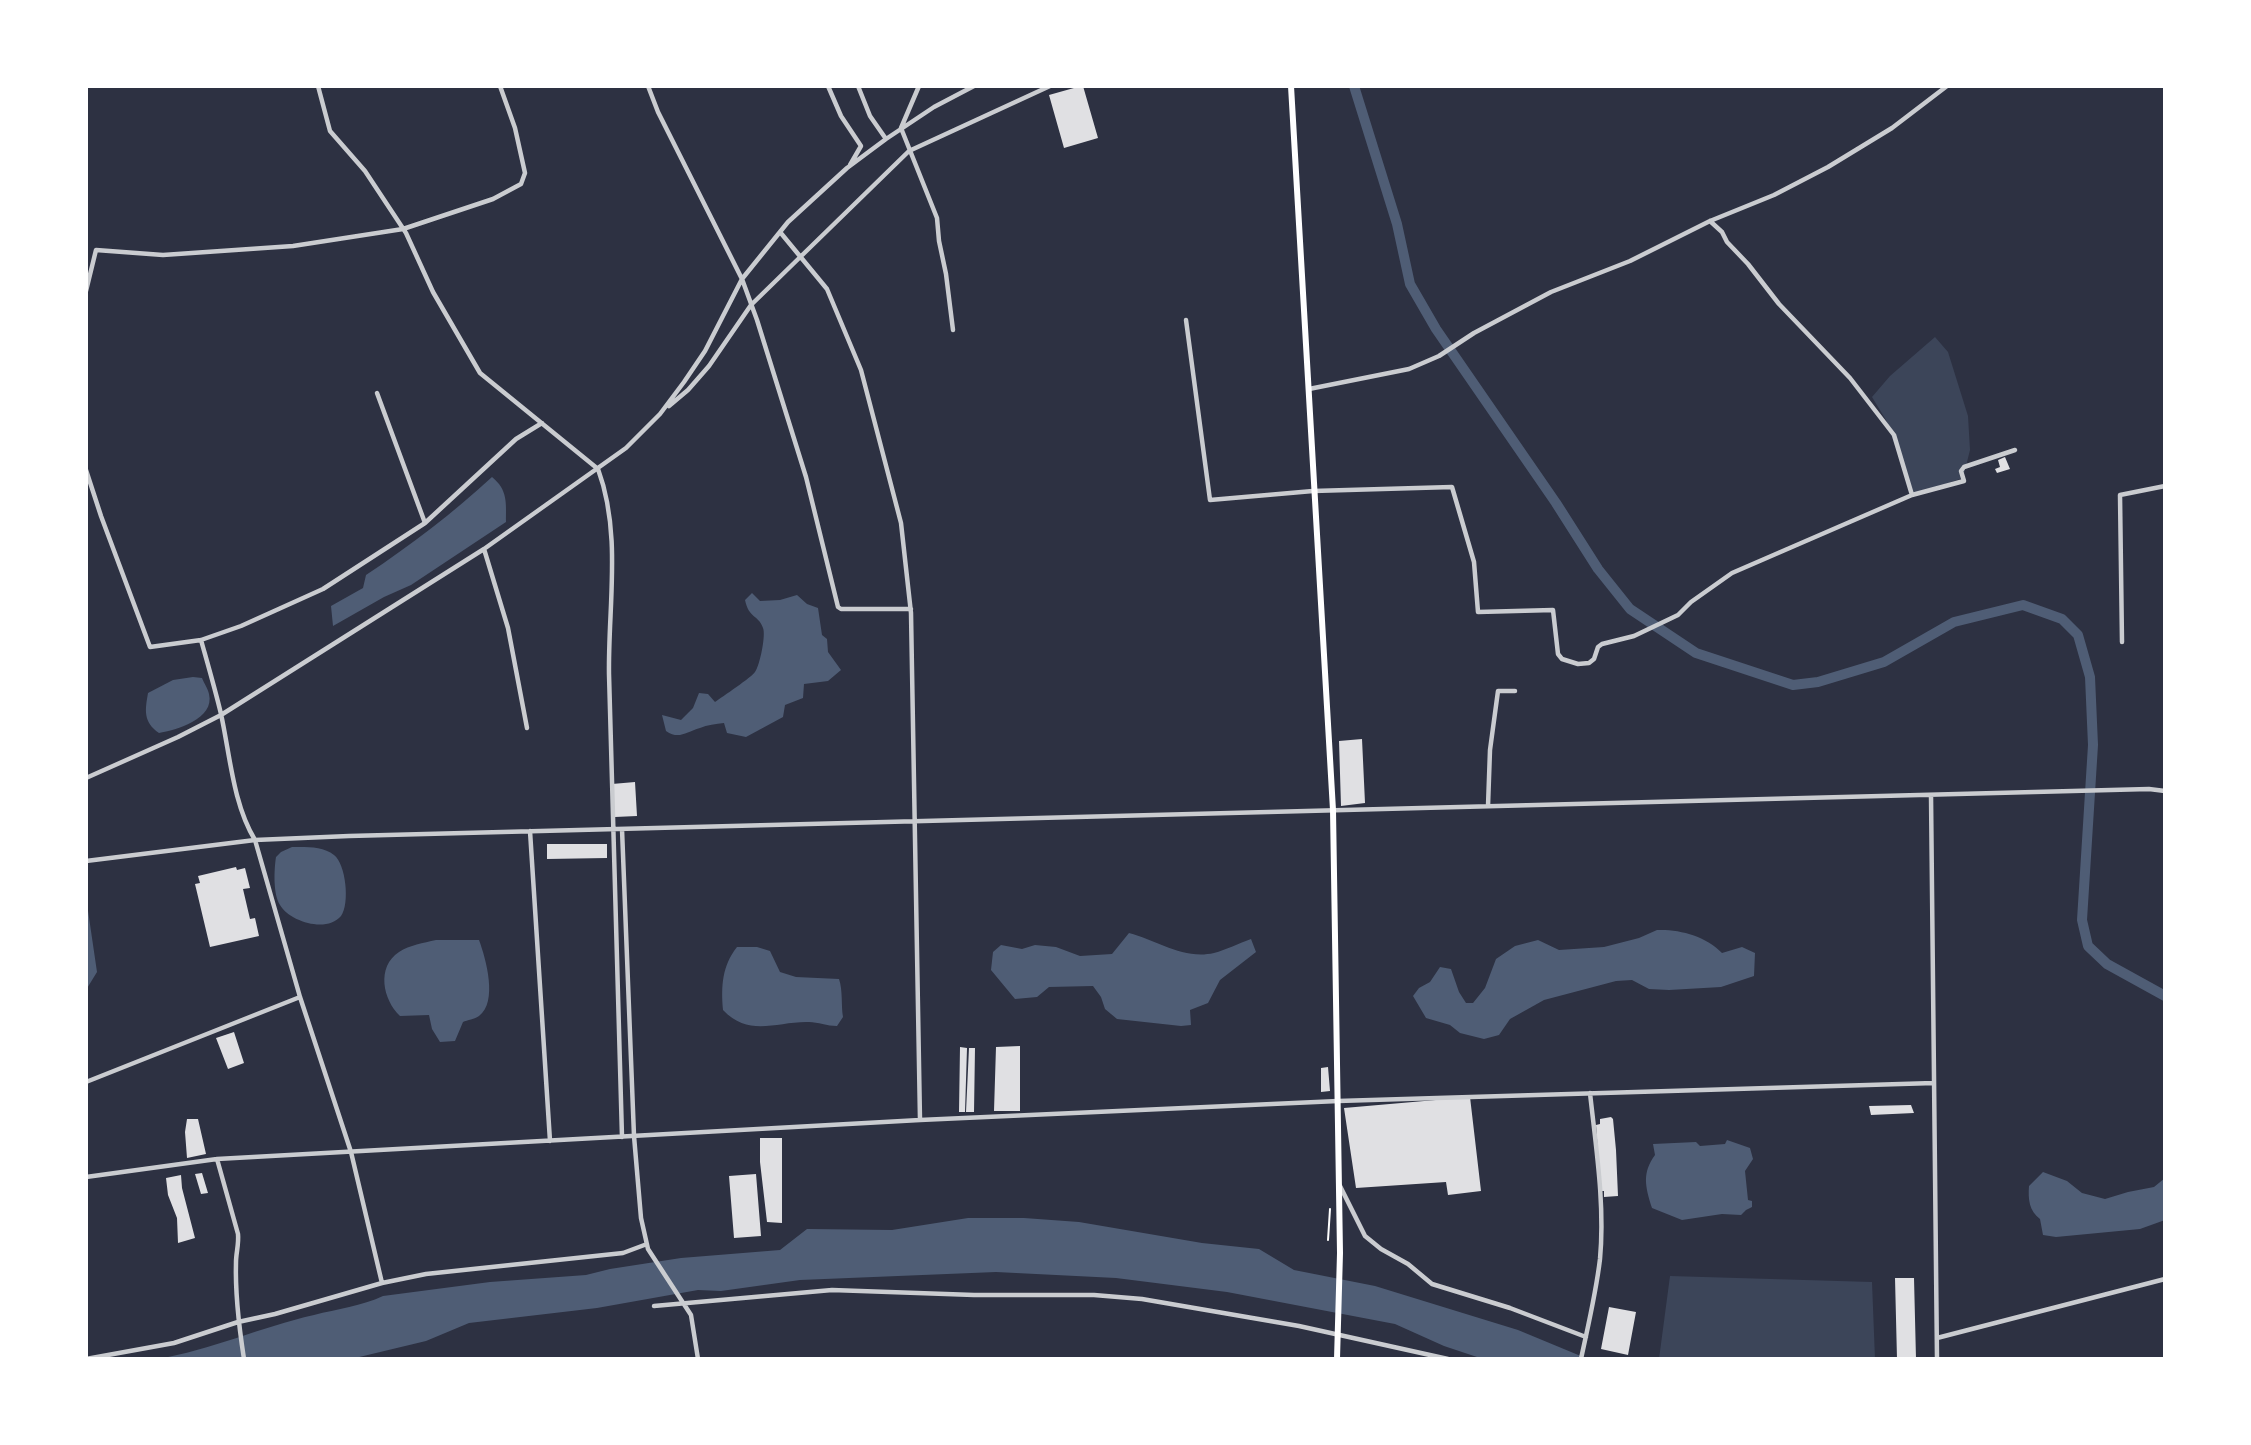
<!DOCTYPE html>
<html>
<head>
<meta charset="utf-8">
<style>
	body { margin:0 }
	#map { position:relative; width:2251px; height:1445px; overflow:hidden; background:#2d3142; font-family:Lora,serif }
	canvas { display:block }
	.frame { position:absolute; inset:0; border:88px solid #fff; pointer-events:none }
</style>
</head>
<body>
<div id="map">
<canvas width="2251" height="1445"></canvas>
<div class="frame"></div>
</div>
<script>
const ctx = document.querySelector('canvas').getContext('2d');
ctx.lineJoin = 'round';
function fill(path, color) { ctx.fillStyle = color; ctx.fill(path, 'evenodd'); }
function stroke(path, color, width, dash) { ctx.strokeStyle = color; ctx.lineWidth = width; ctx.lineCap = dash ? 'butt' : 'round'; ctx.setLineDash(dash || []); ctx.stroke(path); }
const green = new Path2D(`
	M1935 337 1948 352 1968 416 1970 450 1963 478 1912 495 1886 420 1872 397 1890 376Z
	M1670 1276 1872 1282 1875 1359H1659Z`);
const water = new Path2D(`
	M492 477C508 490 506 503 506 522L411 585 384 597 333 626 331 606 363 588 366 575C411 545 453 513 492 477Z
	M752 593 760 601 780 600 797 595 807 604 818 608 822 635 827 639 828 652 841 670 828 681 804 684 803 698 785 705 783 717 746 737 727 733 724 723C716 724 707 725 700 728 686 732 679 740 666 731L662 715 681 720 693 708 699 693 708 694 715 702C722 697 752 677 755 672 760 665 766 635 763 628 758 614 749 619 745 600Z
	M193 677 202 678C204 683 208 689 209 694 215 719 176 730 159 733 143 722 145 710 148 693L173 680Z
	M292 847C306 847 323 846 334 855 346 864 350 904 341 916 327 933 290 922 280 905 273 894 274 870 276 857L281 852Z
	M86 897 97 972 86 990Z
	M1657 930C1679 929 1706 936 1722 953L1742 947 1755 953 1754 976 1721 987 1669 990 1649 989 1632 980 1616 981 1544 1000 1510 1019 1499 1035 1484 1039 1460 1033 1450 1025 1426 1018 1413 996 1419 988 1430 982 1440 967 1451 969 1459 992 1466 1003H1473L1485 988 1496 959 1515 946 1538 940 1559 950 1604 947 1639 938Z
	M1129 933C1157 940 1183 960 1214 953 1226 950 1239 943 1251 939L1256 952 1220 980 1208 1003 1190 1010 1191 1025 1181 1026 1117 1019 1105 1009 1101 997 1093 986 1049 987 1037 997 1015 999 991 970 993 952 1001 945 1022 949 1035 945 1056 947 1080 956 1112 954Z
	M436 940H479C486 959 498 1002 479 1016 475 1019 467 1020 463 1022L455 1041 440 1042 432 1029 429 1015 400 1016C383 1000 376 967 399 952 410 945 423 943 436 940Z
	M737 947H757L770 951 780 972 796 977 839 979C843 991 841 1005 843 1017L837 1026C827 1026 818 1022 809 1022 777 1021 750 1038 723 1010 721 986 722 966 737 947Z
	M1727 1140 1750 1148 1753 1159 1745 1171 1748 1200 1752 1201V1207L1746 1210 1741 1215 1722 1214 1682 1220 1652 1208C1645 1186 1642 1173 1655 1155L1653 1144 1696 1142 1700 1146 1725 1144Z
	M2043 1172 2067 1181 2082 1193 2105 1199 2128 1192 2154 1187 2165 1178V1220L2140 1229 2056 1237 2043 1235 2040 1219C2029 1211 2028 1199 2029 1186Z
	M968 1218H1024L1079 1222 1202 1243 1259 1249 1294 1270 1375 1286 1518 1330 1588 1359H1483L1444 1346 1395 1324 1227 1292 1116 1278 996 1272 800 1280 721 1291 698 1290 597 1308 469 1323 426 1341 351 1359H157C211 1350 261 1327 314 1315 337 1309 362 1306 383 1296L490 1282 586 1275 610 1269 681 1258 780 1250 807 1229 892 1230Z`);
const canal = new Path2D(`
	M1354 86 1397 224 1410 284 1436 329 1556 503 1598 569 1630 609 1696 653 1793 685 1818 682 1884 662 1954 622 2023 605 2062 619 2078 635 2090 677 2093 745 2082 920 2088 946 2107 964 2165 996`);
const building = new Path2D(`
	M1081 86H1083L1098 138 1064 148 1049 95Z
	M2005 457 2010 469 1997 473 1995 469 2000 467 1998 460Z
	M1362 739 1365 803 1341 806 1339 741Z
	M635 782 637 816 615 817 612 784Z
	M547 844H607V858L547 859Z
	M236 867 237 870 245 868 250 888 243 889 250 919 255 918 259 936 210 947 195 884 200 883 198 876Z
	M234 1032 244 1063 228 1069 216 1038Z
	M1020 1046V1111H994L996 1047Z
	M960 1047 967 1048 965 1112H959Z
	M969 1048H975L974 1112H966Z
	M1328 1067 1330 1091 1321 1092V1068Z
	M1470 1097 1481 1191 1448 1195 1446 1182 1356 1188 1344 1108Z
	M1911 1105 1914 1113 1871 1115 1869 1106Z
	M1611 1117 1613 1119 1616 1150 1618 1196 1604 1197V1191H1601L1596 1125 1600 1124V1119Z
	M187 1119H198L206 1154 187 1158 185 1132Z
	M760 1138H782V1223L767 1222 760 1162Z
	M202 1173 208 1193 201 1194 195 1174Z
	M756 1174 761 1236 734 1238 729 1176Z
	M181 1175 182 1188 195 1238 178 1243 177 1218 168 1195 166 1178Z
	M1895 1278H1914L1916 1359H1897Z
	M1609 1307 1636 1312 1628 1355 1601 1349Z`);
const path = new Path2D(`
	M1328 1240 1330 1209`);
const minor = new Path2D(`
	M318 86 330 131 365 171 406 233 433 292 480 373 598 469C622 534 608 606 609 674 612 828 617 982 622 1137
	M648 86 658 112 742 279 757 320 806 477 838 607 841 609H911
	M828 86 841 116 861 146 850 165
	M858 86 870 116 886 139
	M919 86 901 128 937 218 939 241 946 274 953 330
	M780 232 827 289 861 370 901 523 911 613 920 1120
	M86 291 96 250 163 255 293 246 403 229 493 199 521 184 525 173 515 128 500 86
	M1186 320 1210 500 1313 491 1452 487 1474 562 1478 612 1553 610 1558 654 1562 659 1578 664 1589 663 1594 659 1598 647 1602 644 1634 636 1678 615 1691 602 1732 573 1912 495 1894 435 1850 378 1779 304 1748 264 1727 242 1722 232 1710 221
	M1309 389 1409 369 1439 356 1474 333 1551 292 1630 261 1710 221 1774 195 1828 167 1892 128 1947 86
	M377 393 425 523
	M669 406 688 390 709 366 751 305 909 151 1050 86
	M86 470 101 516 150 647 201 640 241 626 323 589 425 523 516 439 542 423
	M1912 495 1964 481 1961 471 1964 467 2015 450
	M484 549 508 628 527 728
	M201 640C208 665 215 689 221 714 230 755 233 804 255 840L300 997 351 1152 382 1283
	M2122 642 2120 495 2165 486
	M86 778 178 737 221 715 484 549 626 448 660 414 684 382 705 351 742 279 788 222 847 168 886 139 934 107 974 86
	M1931 795 1937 1359
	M1488 806 1490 750 1498 691H1515
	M622 829 634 1136 641 1218 648 1249 691 1315 698 1359
	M530 831 550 1141
	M86 861 255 840 349 836 2149 789 2165 791
	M86 1082 300 997
	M217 1159 238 1234C239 1244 236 1253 236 1262 235 1295 239 1327 244 1359
	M86 1177 217 1159 920 1120 1338 1101 1934 1083
	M1340 1186 1365 1236 1381 1249 1408 1264 1432 1284 1510 1308 1586 1337
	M654 1306 832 1290 974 1295H1094L1142 1299 1299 1326 1448 1359
	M1937 1338 2165 1279
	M86 1359 174 1343 238 1322 275 1314 382 1283 426 1274 623 1253 647 1244
	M1581 1359C1588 1326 1596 1293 1600 1259 1605 1204 1596 1148 1590 1093`);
const secondary = new Path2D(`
	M1291 86 1333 810 1340 1253 1337 1359`);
fill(green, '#3c4559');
fill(water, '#4f5d75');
stroke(canal, '#4f5d75', 10);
fill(building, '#e0e0e3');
stroke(path, '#fff', 2);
stroke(minor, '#caccd0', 4.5);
stroke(secondary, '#fff', 6);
</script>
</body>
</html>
